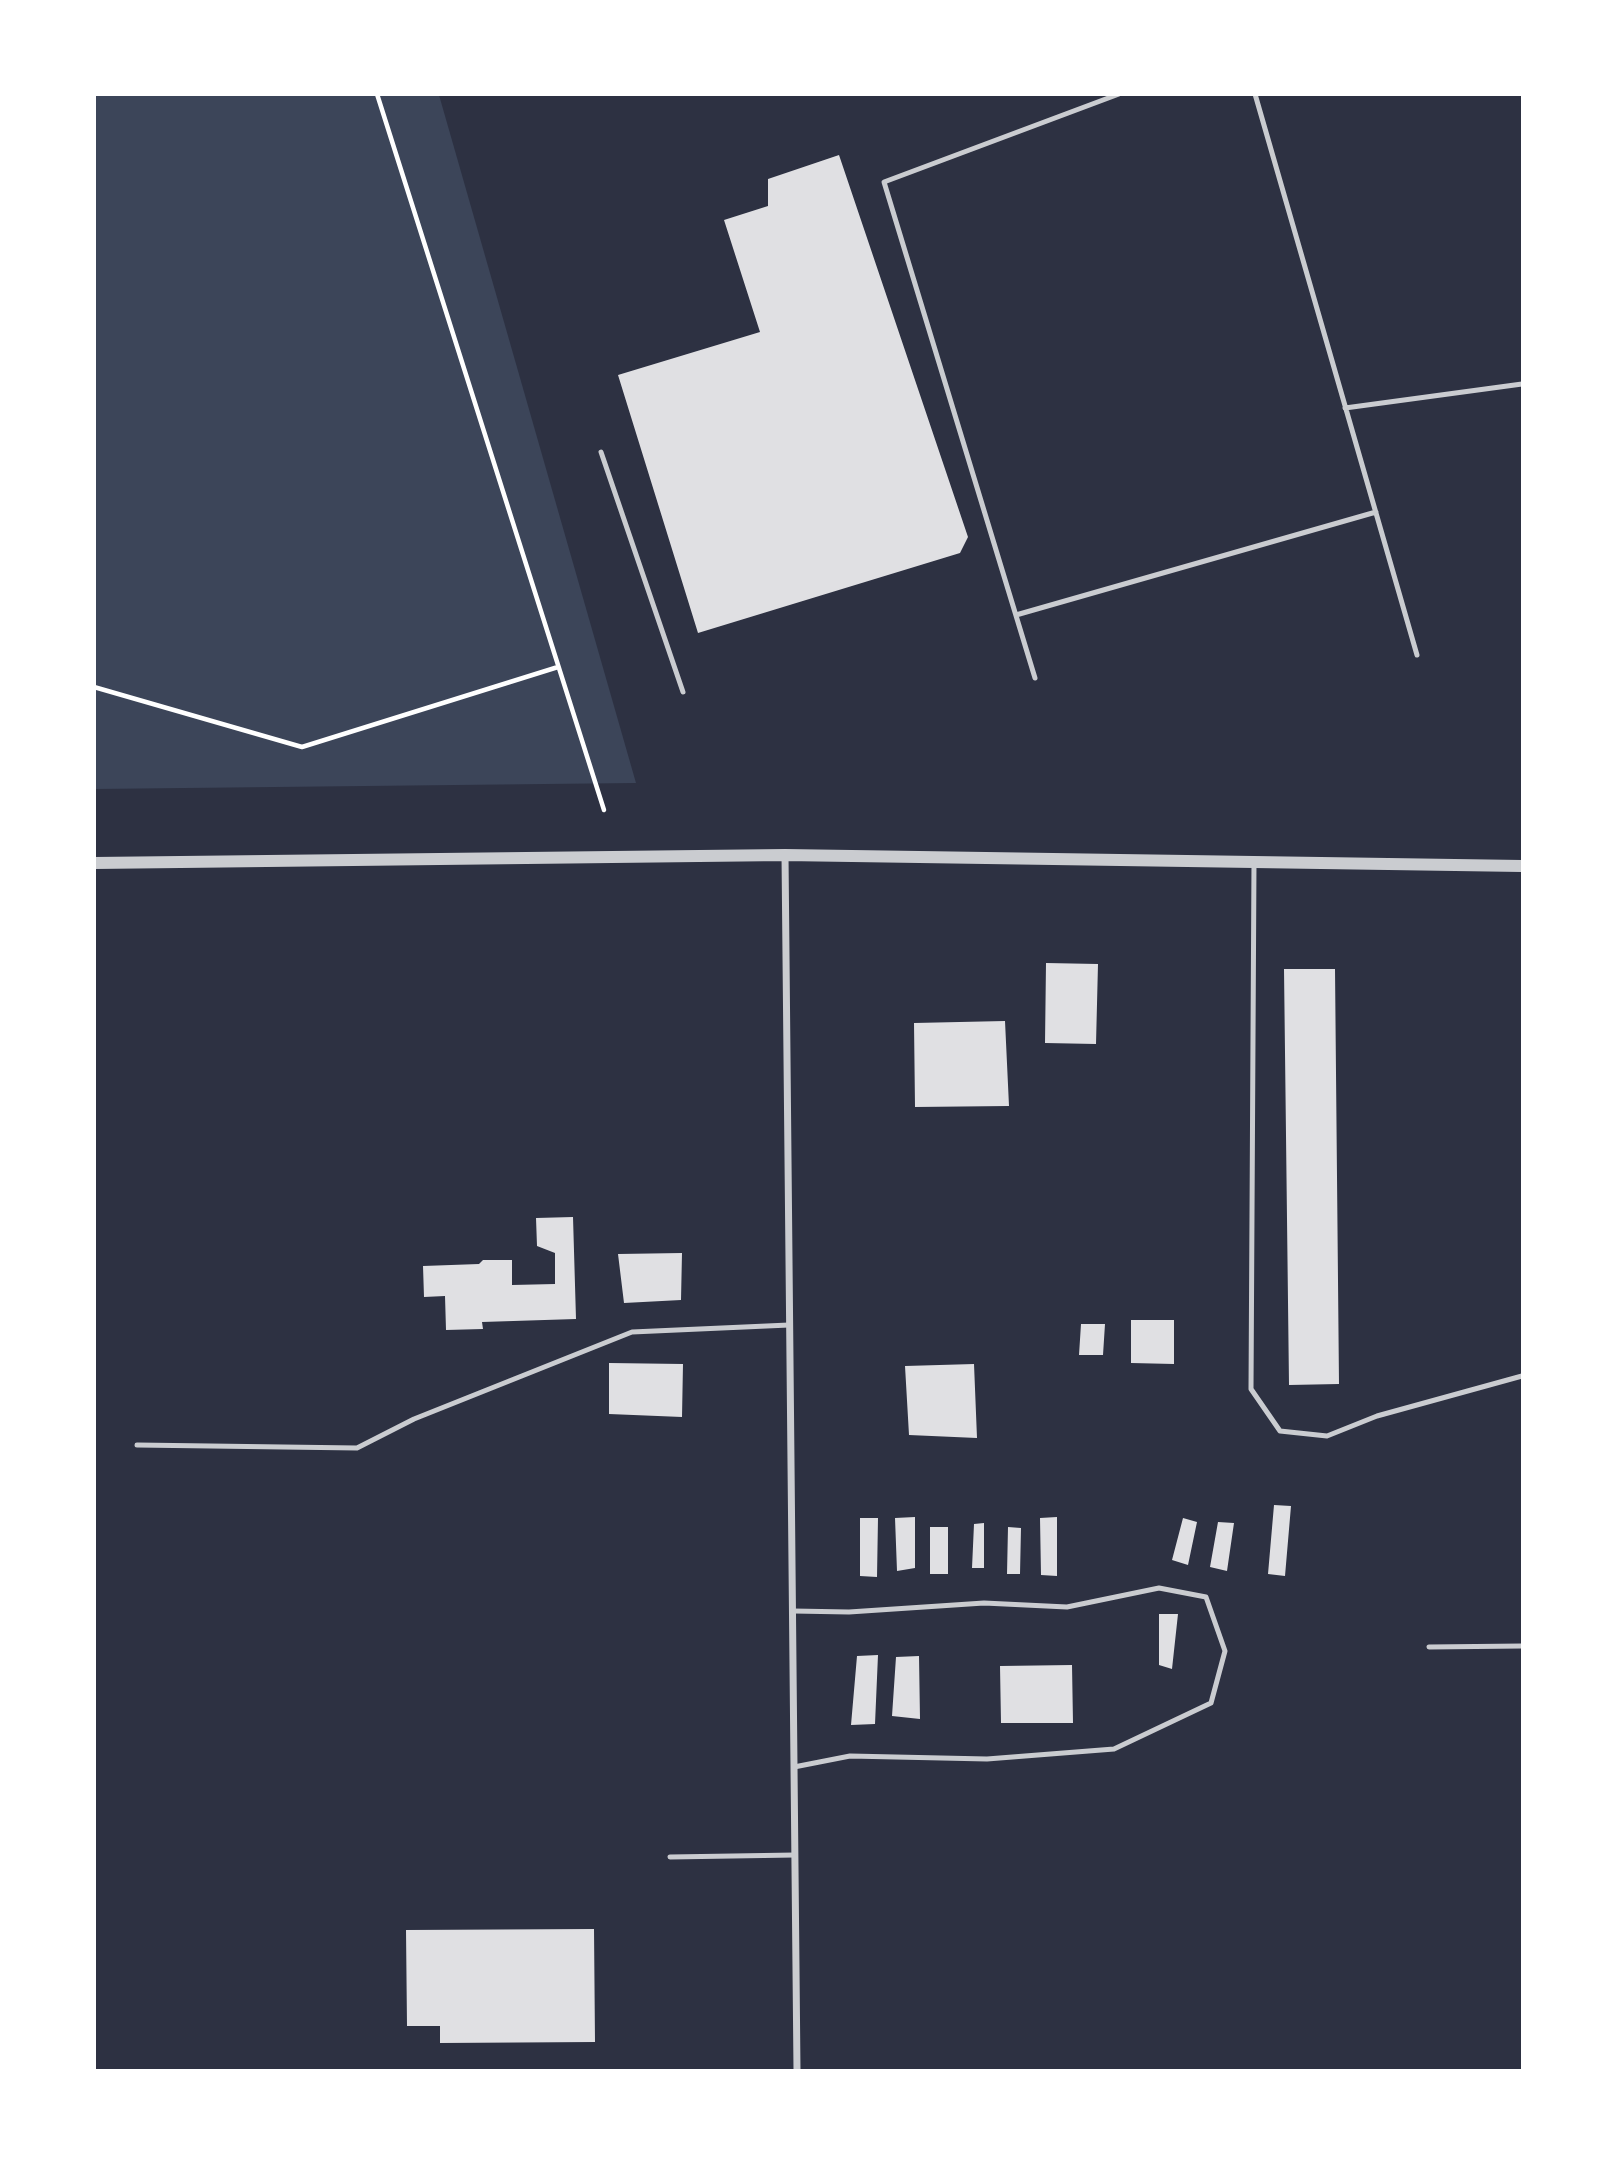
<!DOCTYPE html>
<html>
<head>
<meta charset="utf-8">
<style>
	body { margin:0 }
	#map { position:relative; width:1617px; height:2165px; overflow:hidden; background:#2d3142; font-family:Montserrat,sans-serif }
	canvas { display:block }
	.frame { position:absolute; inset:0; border:96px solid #fff; pointer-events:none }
</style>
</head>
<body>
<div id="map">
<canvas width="1617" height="2165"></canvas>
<div class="frame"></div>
</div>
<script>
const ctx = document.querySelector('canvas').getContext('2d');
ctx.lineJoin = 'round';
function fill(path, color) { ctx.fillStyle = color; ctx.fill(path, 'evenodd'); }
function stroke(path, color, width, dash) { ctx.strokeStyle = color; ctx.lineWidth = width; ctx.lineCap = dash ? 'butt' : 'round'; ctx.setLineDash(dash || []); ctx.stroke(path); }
const green = new Path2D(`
	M94 95H439L636 783 95 789Z`);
const building = new Path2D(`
	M839 155 968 537 960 553 698 633 618 375 760 332 724 220 768 206V179Z
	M1046 963 1098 964 1096 1044 1045 1043Z
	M1284 969H1335L1339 1384 1289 1385Z
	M1005 1021 1009 1106 915 1107 914 1023Z
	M573 1217 576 1319 482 1322 483 1329 446 1330 445 1296 424 1297 423 1266 479 1264 483 1260H512V1285L555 1284V1253L537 1246 536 1218Z
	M682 1253 681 1300 624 1303 618 1254Z
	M1131 1320H1174V1364L1131 1363Z
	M1081 1324H1105L1103 1355H1079Z
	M609 1363 683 1364 682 1417 609 1414Z
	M974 1364 977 1438 909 1435 905 1366Z
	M1274 1505 1291 1506 1285 1576 1268 1574Z
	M915 1517V1568L897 1571 895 1518Z
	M1057 1517V1576L1041 1575 1040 1518Z
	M860 1518H878L877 1577 860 1576Z
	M1183 1518 1197 1522 1188 1565 1172 1560Z
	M1218 1522 1234 1523 1227 1571 1210 1567Z
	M984 1523V1568H972L974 1524Z
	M930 1527H948V1574H930Z
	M1008 1527 1021 1528 1020 1574H1007Z
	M1159 1614H1178L1172 1669 1159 1665Z
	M878 1655 875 1724 851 1725 857 1656Z
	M919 1656 920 1719 892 1716 896 1657Z
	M1072 1665 1073 1723H1001L1000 1666Z
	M594 1929 595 2042 440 2043V2026H407L406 1930Z`);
const path = new Path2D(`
	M377 94 604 810
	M94 687 302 747 558 667`);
const service = new Path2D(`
	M1255 94 1417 655
	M1345 408 1522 384
	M601 452 683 692
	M1016 615 1376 512
	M1035 678 884 182 1119 94
	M1254 862 1251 1389 1280 1431 1327 1436 1377 1416 1522 1376
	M137 1445 357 1448 414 1419 632 1332 789 1325
	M793 1611 849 1612 984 1603 1067 1607 1159 1588 1206 1597 1225 1651 1211 1703 1114 1749 987 1759 850 1756 794 1767
	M1429 1647 1522 1646
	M670 1857 795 1855`);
const minor = new Path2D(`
	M785 855 797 2070`);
const tertiary = new Path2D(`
	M94 863 785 855 1522 866`);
fill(green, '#3c4559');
fill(building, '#e0e0e3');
stroke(path, '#fff', 4.5);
stroke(service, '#caccd0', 5);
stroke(minor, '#caccd0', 7);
stroke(tertiary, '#caccd0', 12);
</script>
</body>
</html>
